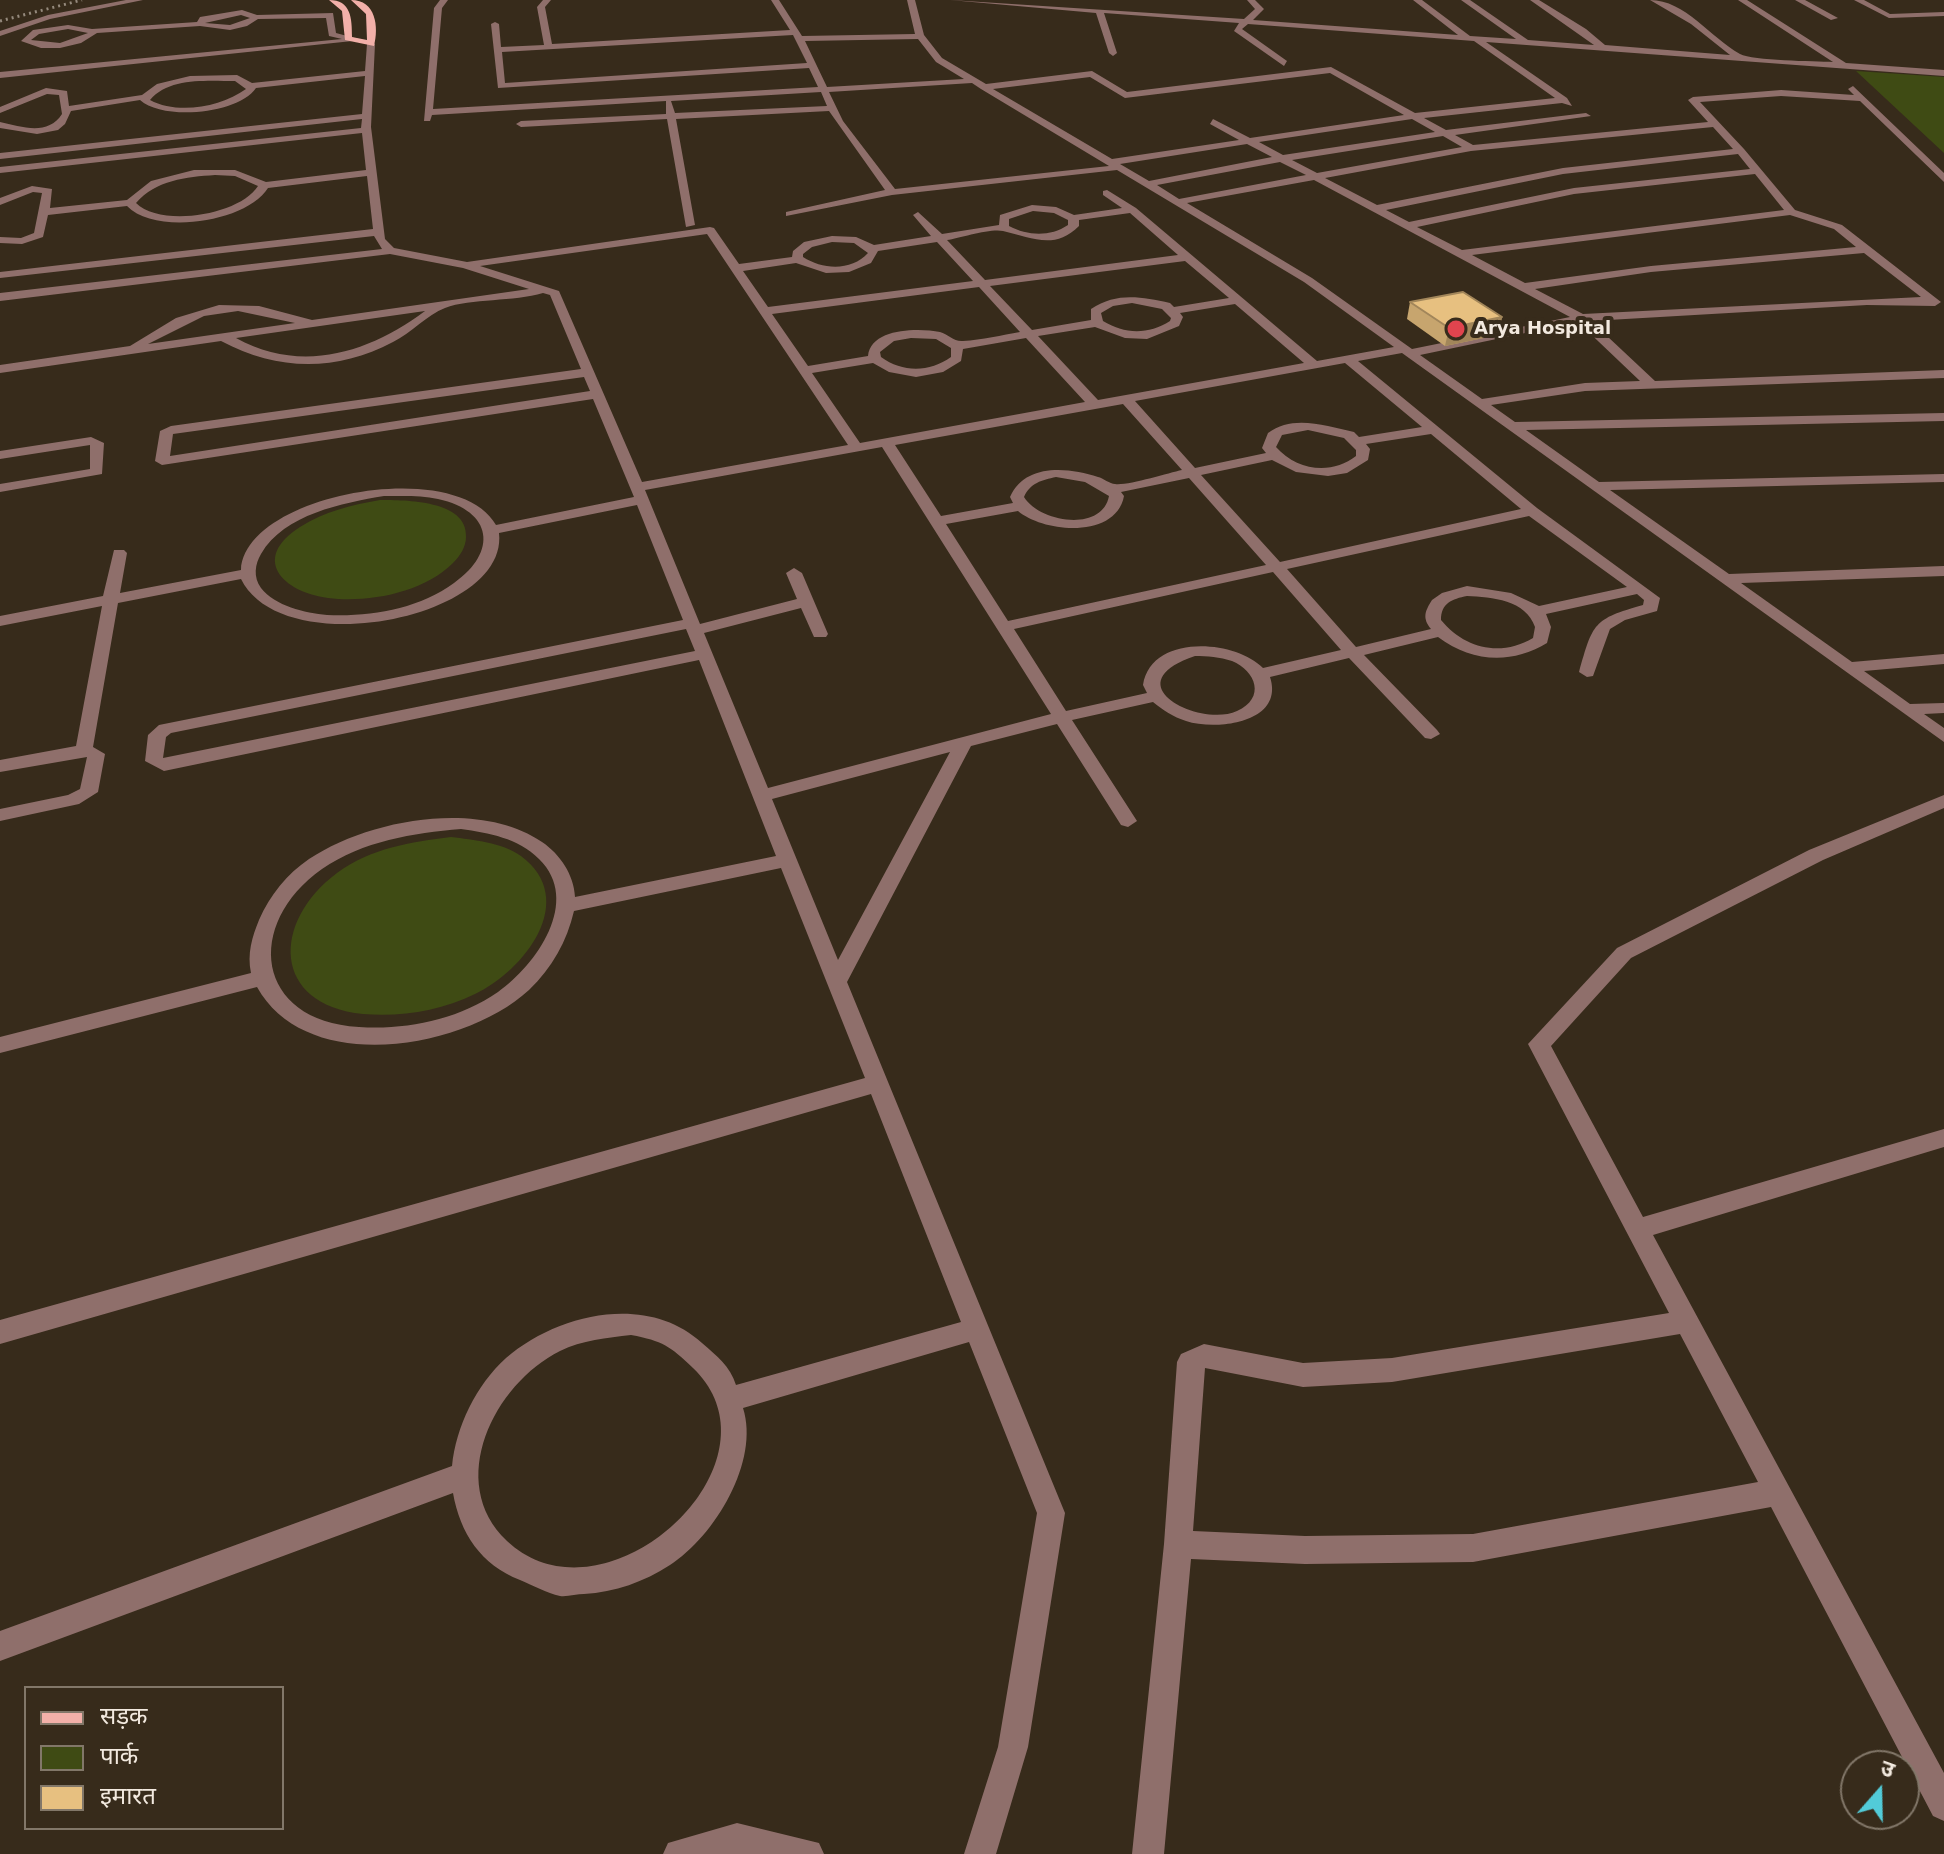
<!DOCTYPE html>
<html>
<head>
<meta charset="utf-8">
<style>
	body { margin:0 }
	#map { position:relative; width:1944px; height:1854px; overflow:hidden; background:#372b1b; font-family:"DejaVu Sans","Noto Sans Devanagari",sans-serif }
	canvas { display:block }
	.legend { position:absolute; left:24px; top:1686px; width:260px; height:144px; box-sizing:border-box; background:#372b1b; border:2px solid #827769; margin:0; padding:10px 14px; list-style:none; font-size:24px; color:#f2e9df }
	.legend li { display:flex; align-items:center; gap:16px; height:40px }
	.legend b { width:40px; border:2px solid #827769 }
	.north { position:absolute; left:1840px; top:1750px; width:80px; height:80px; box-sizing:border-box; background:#372b1b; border:2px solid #827769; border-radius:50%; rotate:20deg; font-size:22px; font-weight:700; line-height:32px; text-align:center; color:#f2e9df }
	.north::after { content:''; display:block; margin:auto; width:28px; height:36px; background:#52cbd8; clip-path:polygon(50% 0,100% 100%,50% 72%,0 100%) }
</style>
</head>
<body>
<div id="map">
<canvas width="1944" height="1854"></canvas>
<ul class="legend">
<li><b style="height:10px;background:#f2b0a9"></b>सड़क</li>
<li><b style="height:22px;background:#3f4b14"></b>पार्क</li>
<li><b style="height:22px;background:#e7c080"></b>इमारत</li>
</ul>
<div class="north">उ</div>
</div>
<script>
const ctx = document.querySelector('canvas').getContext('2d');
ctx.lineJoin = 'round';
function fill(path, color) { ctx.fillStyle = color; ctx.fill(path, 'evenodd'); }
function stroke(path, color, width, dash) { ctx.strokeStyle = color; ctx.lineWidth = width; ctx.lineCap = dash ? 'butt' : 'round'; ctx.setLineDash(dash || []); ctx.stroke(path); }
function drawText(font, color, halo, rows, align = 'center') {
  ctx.font = font + ' "DejaVu Sans",sans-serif'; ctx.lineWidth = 8; ctx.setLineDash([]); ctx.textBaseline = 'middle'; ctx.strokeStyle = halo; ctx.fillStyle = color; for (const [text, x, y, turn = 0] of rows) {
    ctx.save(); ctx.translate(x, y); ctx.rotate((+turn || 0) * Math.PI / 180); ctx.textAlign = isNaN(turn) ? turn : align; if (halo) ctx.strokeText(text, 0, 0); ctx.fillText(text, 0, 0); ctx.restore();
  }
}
const green = new Path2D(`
	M1856 71 1944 77V153Z
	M380 500C405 500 468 500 466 537 466 547 460 556 453 563 423 593 368 603 328 598 283 592 250 559 300 527 325 511 352 505 380 500Z
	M451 837C474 840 501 842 521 856 580 900 524 971 475 994 440 1011 402 1017 363 1014 272 1005 271 922 337 873 371 848 411 842 451 837Z`);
const minor = new Path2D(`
	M126 0H143L50 19 0 36V31L48 15Z
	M440 0H448L442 8 433 109 818 87 809 68 498 88 491 24 495 22 499 24 501 47 544 45 537 7 543 0H551L545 7 552 44 790 30 771 0H779L802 36 915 34 907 0H915L924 35 942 58 986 84 1092 71 1127 92 1331 67 1415 113 1555 98 1474 41 1248 24 1242 29 1287 61 1284 66 1234 31 1239 23 1104 13 1117 53 1113 56 1109 53 1096 13 950 0 1244 19 1255 9 1247 0H1255L1264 9 1253 20 1458 35 1413 0H1422L1470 36 1516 39 1461 0H1470L1528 40 1594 45 1530 0H1539L1586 29 1605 45 1730 55 1691 24 1650 0C1685 0 1711 38 1740 54 1753 61 1814 61 1833 62L1738 0H1747L1846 63 1944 70V76L1486 42 1567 98 1572 106 1562 103 1424 118 1446 130 1586 113 1591 116 1455 135 1473 145 1708 122 1688 100 1693 97 1781 90 1854 95 1848 89 1853 86 1944 173V182L1860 101 1781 96 1700 102 1744 149 1795 210 1842 225 1941 302 1935 306 1867 305 1591 321 1655 381 1944 370V378L1585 391 1491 405 1515 422 1944 413V421L1526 430 1599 482 1944 474V482L1610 490 1729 574 1944 566V576L1741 583 1852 662 1944 654V664L1864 671 1910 704 1944 703V713L1924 714 1944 728V742L1402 353 1358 361 1537 508 1660 598 1657 611 1625 620 1610 629 1593 676 1587 677 1579 672C1593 623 1593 619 1643 605L1644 600 1637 594 1546 614 1551 627 1547 643C1511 665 1471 662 1438 637L1364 655 1437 730 1440 734 1431 739 1425 738 1349 658 1270 677C1285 723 1216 731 1186 721 1173 717 1163 710 1153 702L1072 720 1137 821 1128 827 1121 825 1057 724 971 746 847 982 1065 1513 1028 1747 996 1854H964L998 1747 1037 1513 969 1342 743 1408C760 1461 715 1536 670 1565 644 1582 615 1592 584 1594 577 1594 567 1597 560 1596 547 1593 532 1585 520 1580 481 1565 460 1533 453 1493L0 1661V1631L452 1466C456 1427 476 1385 506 1358 558 1313 648 1293 702 1343 717 1356 730 1366 736 1385L961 1322 871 1094 0 1344V1320L865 1078 781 868 574 911C567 941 552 968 529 990 465 1049 307 1077 257 987L0 1053V1037L251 973C247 954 252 937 259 920 270 895 287 874 309 859 369 819 480 799 542 842 560 854 574 875 575 897L776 856 699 660 164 771 145 761 148 735 159 725 683 620 637 505 499 533C509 619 282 663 241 579L118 603 93 747 105 754 98 792 79 804 0 821V809L68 795 80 789 87 757 0 772V760L76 746 102 606 0 626V616L103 596 114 550H124L127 553 120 593 241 570C244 494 457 455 496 525L634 497 593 399 162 465 155 461 160 431 171 426 581 369 550 295 543 293C514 302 471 298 445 308 427 315 411 333 393 342 336 372 277 371 221 341L0 373V365L130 346 176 318 219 305 259 306 312 320 529 289 463 268 390 254 0 301V293L382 249 374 236 0 278V272L373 229 367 176 268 188C247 222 156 236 127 206L48 215 43 237 22 244 0 243V237L21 238 34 233 42 193 33 192 0 205V198L32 186 52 189 50 208 127 200 151 181 194 170H235L266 182 366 170 362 133 0 173V167L361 128 362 119 0 159V153L362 114 365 76 256 88C239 114 163 121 140 100L71 111 65 124 58 130 37 134 0 128V122C22 127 48 136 62 114L59 95 47 94 0 113V107L46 88 67 91 69 106 142 95 157 84 190 76 237 75 252 83 365 71 367 44 371 41 375 44 371 127 385 239 394 248 467 262 710 227 714 228 739 264 792 257 793 251 804 242 832 236 856 237 874 245 931 236 913 215 918 212 942 234 999 225 1000 215 1032 205 1056 207 1074 215 1122 208 1103 195V191L1107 190 1136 208 1317 361 1394 347 1304 282 1117 170 892 195 786 216V212L885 190 829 111 676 119 695 225 686 227 667 119 521 127 516 124 521 121 666 114V101L432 115 430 121H424L434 8ZM793 35 807 63 505 83 502 52ZM918 39 936 62 964 79 827 87 805 41ZM1330 73 1404 115 1250 138 1213 119 1210 124 1239 140 1112 159 993 89 1090 77 1125 98ZM235 81 246 89C221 107 178 115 150 100 169 77 208 81 235 81ZM972 83 981 89 1109 166 895 189 843 121 829 92ZM821 92 827 106 675 113 671 101ZM1412 119 1435 132 1283 155 1259 142ZM1713 127 1733 149 1563 168 1377 205 1325 178 1471 151ZM1443 136 1462 147 1317 173 1292 160ZM1247 144 1272 157 1149 181 1120 164ZM1738 154 1750 169 1574 188 1409 222 1386 210 1563 174ZM1280 162 1306 175 1179 199 1157 185ZM1755 174 1784 210 1462 250 1417 227 1574 194ZM215 175 235 176 258 186C240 215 161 228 136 203 156 180 186 177 215 175ZM1314 180 1570 317 1412 349 1312 278 1187 203ZM1033 211 1054 213 1068 220V225C1050 237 1028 236 1009 226V219ZM1130 213 1178 255 985 280 947 240C960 238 991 228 1003 231 1031 237 1054 251 1079 226V220ZM1790 215 1834 229 1856 247 1651 266 1525 283 1472 255ZM707 234 848 445 642 482 559 291 480 266ZM832 242 854 243 868 253C852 271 823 270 803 257V254L812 247ZM937 242 973 281 768 307 743 271 796 263 826 273 849 272 871 263 878 251ZM1864 253 1921 297 1583 314 1535 289 1651 272ZM1185 261 1229 298 1174 307 1170 303C1141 297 1117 292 1091 309V320L1032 330 990 286ZM979 287 1020 332C1002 335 982 340 963 341 954 342 948 334 940 332 918 328 871 328 868 356L808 366 772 314ZM1132 303 1162 309 1171 318 1170 321C1148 335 1124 334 1103 321L1101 313 1113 306ZM1235 304 1304 363 1098 400 1038 336 1095 327 1125 338 1147 339 1179 326 1183 317 1180 313ZM238 311 295 323 148 344 204 316ZM425 311C369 353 301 374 236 338ZM1578 322 1640 381 1585 383 1482 399 1420 355ZM911 338 936 339 951 348V357C930 372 903 373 881 357L880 352 894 341ZM1026 338 1085 402 860 443 812 373 873 363 889 372 916 377 943 372 961 361 963 349ZM1345 363 1422 427 1359 437 1354 432C1326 426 1293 414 1268 433L1262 448 1266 453 1195 468 1135 401ZM584 377 590 391 170 456 173 434ZM1123 404 1182 470C1168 473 1127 486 1115 484 1110 484 1103 478 1098 477 1068 467 1025 463 1010 497L1013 503 941 516 895 445ZM1308 430 1344 438 1356 450V456C1332 475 1297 471 1276 447L1282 435ZM1431 434 1521 509 1280 562 1201 475 1272 460 1296 472 1328 476 1347 473 1368 460 1370 449 1366 444ZM882 447 1051 714 768 788 704 633 801 608 814 637H826L828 634 802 573 794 568 786 573 797 599 700 624 645 490ZM1056 477 1085 482 1109 496C1102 533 1039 522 1024 497 1030 483 1042 480 1056 477ZM1189 478 1266 565 1008 621 946 524 1018 511C1044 533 1116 539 1124 496L1121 492ZM384 496C402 496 421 495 438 499 493 511 498 552 454 583 418 609 371 617 327 615 305 613 275 606 261 588 253 577 255 564 261 554 284 514 343 503 384 496ZM1529 516 1627 587 1539 606 1511 593 1467 586 1442 593 1432 600C1425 611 1422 618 1431 629L1356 647 1287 569ZM1273 572 1341 650 1263 668C1234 639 1151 634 1143 685L1147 693 1066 711 1014 629ZM1467 596C1492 597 1526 600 1535 627L1533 638C1501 657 1465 649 1441 620 1441 603 1452 599 1467 596ZM686 629 695 651 163 758 166 737 171 733ZM1195 656C1207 656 1220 657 1232 661 1256 671 1266 698 1237 711 1200 728 1112 684 1195 656ZM950 752 838 960 772 799ZM461 829C489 833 518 838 539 859 582 901 536 965 498 992 457 1020 407 1030 359 1027 255 1021 244 924 322 869 363 841 413 833 461 829ZM631 1335C663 1341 670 1346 693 1368 792 1463 605 1633 507 1541 445 1482 494 1384 560 1351 582 1340 607 1338 631 1335Z
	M1795 0H1805L1838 18 1831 20Z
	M1854 0H1864L1890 14 1944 12V16L1889 18Z
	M242 10 257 15 333 13 336 33 362 40 0 78V72L342 39 329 36 326 18 258 19 247 26 230 30 200 26 97 33 81 43 60 48H41L21 41 33 30 68 25 92 29 197 22 200 17ZM241 15 250 18 230 25 205 23ZM68 29 88 33 60 43 31 40 39 34Z
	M91 437 104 443 102 474 0 492V484L90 469V445L0 459V451Z
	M1944 795V808L1823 860 1631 958 1551 1046 1643 1217 1944 1129V1147L1653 1235 1944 1773V1821L1933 1816 1771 1507 1473 1562 1305 1564 1191 1559 1164 1854H1132L1164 1544 1177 1362 1181 1354 1204 1344 1303 1363 1392 1358 1669 1313 1528 1044 1617 948 1809 850ZM1680 1334 1758 1482 1473 1534 1305 1536 1193 1531 1205 1368 1303 1387 1392 1382Z
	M737 1823 819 1843 824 1854H663L668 1843Z`);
const major = new Path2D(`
	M329 0C351 0 352 18 352 37L367 40 366 14 351 0C376 0 379 27 374 46L345 40 342 11Z`);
const rail = new Path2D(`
	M0 21 82 0`);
const wall = new Path2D(`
	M1410 302 1502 317 1498 335 1445 346 1407 319Z`);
const shadedWall = new Path2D(`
	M1502 317 1498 335 1445 346 1449 328Z`);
const building = new Path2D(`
	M1463 292 1502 317 1449 328 1410 302Z`);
const markers = [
	[1456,329,10,"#e0444e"]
];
const farPoinames = [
	["Arya Hospital",1474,329]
];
fill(green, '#3f4b14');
fill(minor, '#8f6f6b');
fill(major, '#f2b0a9');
stroke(rail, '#958a7d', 3, [2, 4]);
fill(wall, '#c7a56e');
fill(shadedWall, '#a2865a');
fill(building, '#e7c080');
stroke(building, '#a2865a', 2);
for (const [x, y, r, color] of markers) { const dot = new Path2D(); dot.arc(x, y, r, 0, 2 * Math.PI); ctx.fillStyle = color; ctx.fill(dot); stroke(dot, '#372b1b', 3); }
drawText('bold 18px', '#f2e9df', '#372b1b', farPoinames, 'left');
</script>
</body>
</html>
